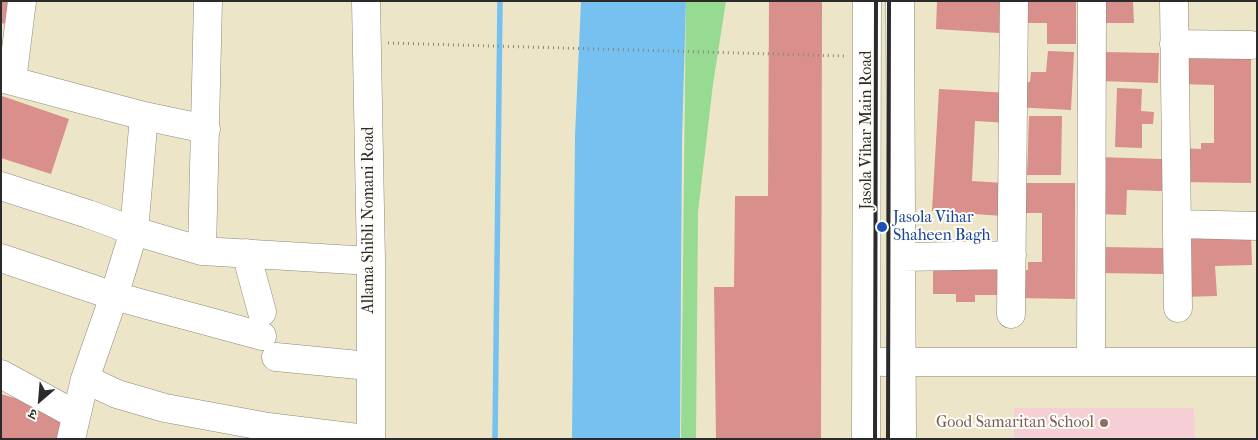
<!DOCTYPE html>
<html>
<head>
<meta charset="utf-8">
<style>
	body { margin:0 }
	#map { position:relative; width:1258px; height:440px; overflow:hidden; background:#ede5c8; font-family:"IM FELL French Canon","Noto Serif Devanagari",serif }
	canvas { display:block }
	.frame { position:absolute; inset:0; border:2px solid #2b2b2b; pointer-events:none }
	.north { position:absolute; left:15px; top:375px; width:50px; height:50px; -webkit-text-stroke:4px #fdfcf7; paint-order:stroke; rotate:207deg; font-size:14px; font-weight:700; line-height:20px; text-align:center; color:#2b2b2b }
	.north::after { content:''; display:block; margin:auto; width:18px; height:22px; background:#2b2b2b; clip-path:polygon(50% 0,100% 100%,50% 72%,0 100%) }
</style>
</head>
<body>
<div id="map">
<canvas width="1258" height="440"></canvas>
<div class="frame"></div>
<div class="north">उ</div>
</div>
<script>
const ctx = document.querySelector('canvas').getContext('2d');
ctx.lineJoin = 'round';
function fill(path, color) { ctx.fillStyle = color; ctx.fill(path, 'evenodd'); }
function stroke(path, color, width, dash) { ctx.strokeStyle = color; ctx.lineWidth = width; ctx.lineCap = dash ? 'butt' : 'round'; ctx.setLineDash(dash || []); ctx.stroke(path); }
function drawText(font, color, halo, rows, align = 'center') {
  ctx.font = font + ' "IM FELL French Canon",serif'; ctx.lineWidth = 4; ctx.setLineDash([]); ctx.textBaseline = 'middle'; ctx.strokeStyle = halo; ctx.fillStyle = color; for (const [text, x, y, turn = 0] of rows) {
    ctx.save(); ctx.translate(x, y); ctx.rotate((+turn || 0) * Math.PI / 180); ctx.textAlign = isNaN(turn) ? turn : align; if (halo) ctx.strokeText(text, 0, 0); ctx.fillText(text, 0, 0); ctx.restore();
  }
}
const built = new Path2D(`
	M1014 408H1194L1195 439H1014Z`);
const green = new Path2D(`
	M686 1H726L713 84 698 212 696 439H681Z`);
const water = new Path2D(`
	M581 1H686L682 140 680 439H572L575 136Z`);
const stream = new Path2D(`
	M495 439 500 1`);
const building = new Path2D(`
	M1 1H14L11 25 1 23Z
	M769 1H822L821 439H716L714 287H734L735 196H768Z
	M937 1H1000L999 33 936 29Z
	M1018 1H1076V44H1047V23H1017Z
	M1098 1H1133L1134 23H1098Z
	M1048 51 1074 52 1071 110 1014 107 1015 82H1030L1031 72H1046Z
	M1101 52 1159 53 1158 83 1100 81Z
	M1181 54H1251V183L1180 182 1181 148 1201 149V143H1214V85L1181 84Z
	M1117 88 1142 89 1141 111 1154 112 1153 124H1142V148L1115 147Z
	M939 89 1010 93 1008 123 975 121 972 181 1004 183 1003 216 932 211Z
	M2 96 69 119 51 174 1 158Z
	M1029 116H1062L1061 175H1027Z
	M1097 157 1162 159V191L1127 190 1126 215 1096 214Z
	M1016 183H1075V299L1016 298V270H1028V262H1042V213H1016Z
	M1251 236 1252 265 1215 266 1217 296 1181 297 1179 238Z
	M1102 247 1163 248V274L1101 273Z
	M933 267 1002 268V295H975V302H956V294H933Z
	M1 394 64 413 57 439H1Z`);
const path = new Path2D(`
	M388 43 844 56`);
const minor = new Path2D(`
	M366 1 371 261V439
	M900 1 902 439
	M1174 1 1178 308
	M1174 44 1251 45
	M1 78 144 116 206 129
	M12 81 22 1
	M1 186 88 214 134 231 202 251 371 261
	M1177 224 1257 226
	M202 251 208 1
	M246 253 262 312
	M902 257 1012 255
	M1 258 114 296 262 336
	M1011 314 1014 1
	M276 357 369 366
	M1091 361 1092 1
	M883 362H1257
	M1 374 76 415
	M85 379 117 394 165 408 268 427 366 439
	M71 439 85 379 114 296 134 231 144 116
	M866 439 867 1`);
const rail = new Path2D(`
	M875 439 876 1
	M888 439 889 1`);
const markers = [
	[882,227,6,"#1a4fb4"],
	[1104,423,5,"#8d6e63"]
];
const streetNames = [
	["Jasola Vihar Main Road",867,130,-90],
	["Allama Shibli Nomani Road",369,220,-90]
];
const transitNames = [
	["Jasola Vihar",893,218],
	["Shaheen Bagh",893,236]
];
const educationNames = [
	["Good Samaritan School",1094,423]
];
fill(built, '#f6cfd6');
fill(green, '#97da91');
fill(water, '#76c1f0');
stroke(stream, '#76c1f0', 5.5);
fill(building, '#d98f8c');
stroke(minor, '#8c887a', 29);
stroke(path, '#8c887a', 3, [1, 4]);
stroke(minor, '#fff', 28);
stroke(rail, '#2b2b2b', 4);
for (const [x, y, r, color] of markers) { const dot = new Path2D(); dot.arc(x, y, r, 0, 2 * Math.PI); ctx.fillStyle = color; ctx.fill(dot); stroke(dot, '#fdfcf7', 2); }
drawText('16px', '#2b2b2b', '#fdfcf7', streetNames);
drawText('16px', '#164399', '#fdfcf7', transitNames, 'left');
drawText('16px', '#785e54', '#fdfcf7', educationNames, 'right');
</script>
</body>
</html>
